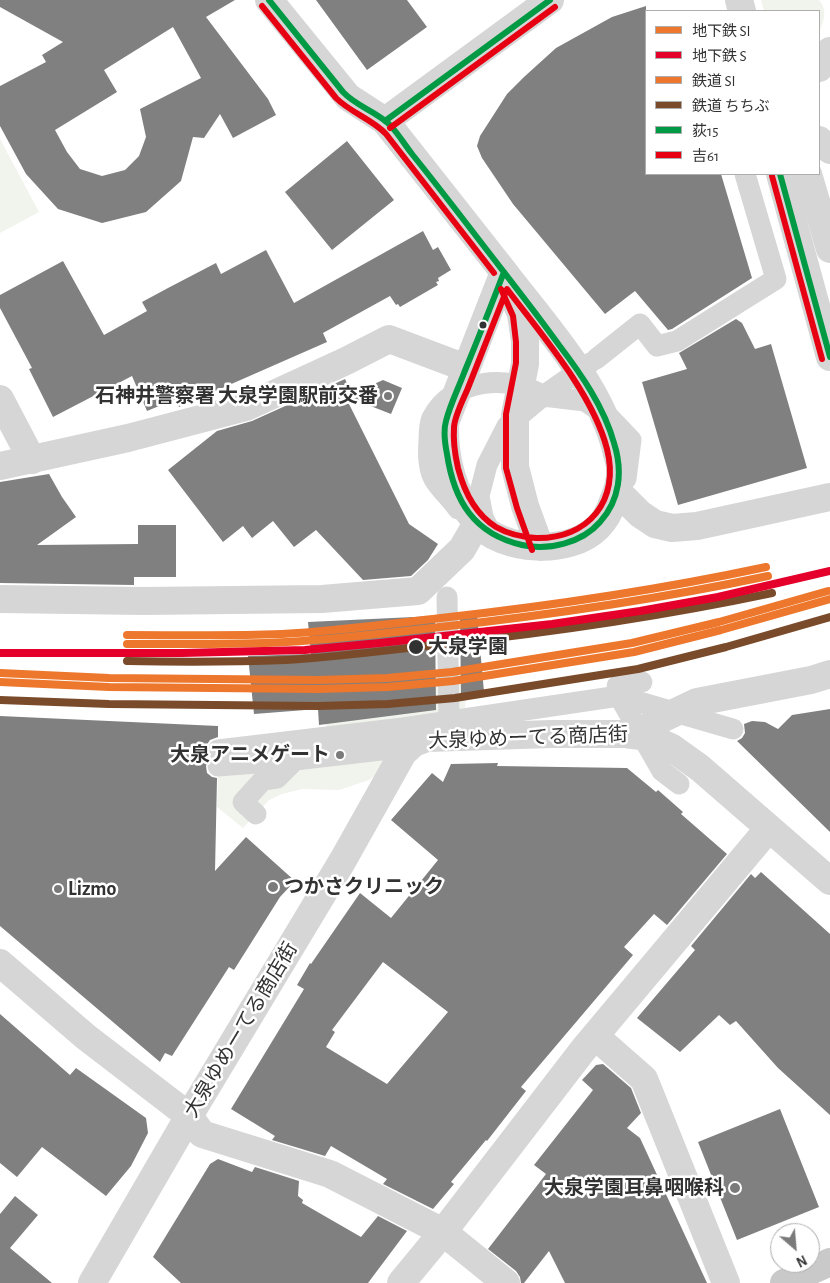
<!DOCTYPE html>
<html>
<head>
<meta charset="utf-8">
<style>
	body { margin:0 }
	#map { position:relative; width:830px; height:1283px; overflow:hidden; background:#fff; font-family:"Alegreya Sans","Noto Sans JP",sans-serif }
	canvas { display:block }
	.legend { position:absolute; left:645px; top:10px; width:175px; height:165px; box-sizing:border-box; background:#fff; border:1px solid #adadad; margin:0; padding:6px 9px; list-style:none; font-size:15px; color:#323232 }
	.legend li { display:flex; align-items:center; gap:10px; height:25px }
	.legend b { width:25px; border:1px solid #adadad }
	.north { position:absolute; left:770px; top:1223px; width:50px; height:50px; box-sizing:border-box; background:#fff; border:1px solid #adadad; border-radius:50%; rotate:153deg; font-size:14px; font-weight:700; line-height:20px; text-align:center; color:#323232 }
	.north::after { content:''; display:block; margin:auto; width:18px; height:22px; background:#7a7a7a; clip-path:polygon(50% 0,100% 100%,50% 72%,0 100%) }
</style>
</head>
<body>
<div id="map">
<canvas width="830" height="1283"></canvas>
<ul class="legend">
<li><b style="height:6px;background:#ed772d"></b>地下鉄 SI</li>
<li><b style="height:6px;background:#e4002b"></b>地下鉄 S</li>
<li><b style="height:6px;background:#ed772d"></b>鉄道 SI</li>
<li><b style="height:6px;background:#7a4b2a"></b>鉄道 ちちぶ</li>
<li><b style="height:6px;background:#094"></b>荻15</li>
<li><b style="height:6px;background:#e60012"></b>吉61</li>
</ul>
<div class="north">N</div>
</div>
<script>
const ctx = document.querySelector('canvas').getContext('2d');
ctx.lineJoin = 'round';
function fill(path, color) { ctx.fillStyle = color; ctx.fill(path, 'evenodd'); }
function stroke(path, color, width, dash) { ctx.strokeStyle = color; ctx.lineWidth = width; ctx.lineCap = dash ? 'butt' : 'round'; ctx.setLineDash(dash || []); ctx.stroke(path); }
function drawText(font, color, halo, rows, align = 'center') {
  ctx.font = font + ' "Alegreya Sans","Noto Sans JP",sans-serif'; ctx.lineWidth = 5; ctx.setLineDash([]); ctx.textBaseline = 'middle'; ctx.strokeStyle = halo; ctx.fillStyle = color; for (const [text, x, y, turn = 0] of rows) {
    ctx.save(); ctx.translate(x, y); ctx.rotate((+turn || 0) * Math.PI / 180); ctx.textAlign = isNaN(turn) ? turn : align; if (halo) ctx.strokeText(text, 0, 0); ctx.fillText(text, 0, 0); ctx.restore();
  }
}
const green = new Path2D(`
	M761 0H819C828 10 824 21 819 32V11H764Z
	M0 139 39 212 0 233Z
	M465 669 467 680 465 710 369 780 339 790 302 789 282 794 269 800 243 828 217 807 219 742 326 727 324 693 388 677Z`);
const building = new Path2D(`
	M0 0H235L206 17 268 99 276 115 233 138 220 114 204 138 193 137 181 181 146 212 102 223 58 209 26 174 0 126V86L46 62 42 55 63 42 0 7ZM173 27 201 78 140 109 146 137 139 156 125 170 102 176 80 169 67 152 55 130 117 92 104 70Z
	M316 0H407L427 27 367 70Z
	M646 6V174H721L752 278 672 329 668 330 635 291 605 314 513 204 482 158 477 146 480 136 507 94 524 77 556 48 612 17Z
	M347 141 394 200 332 250 285 192Z
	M423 231 433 250 438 247 451 270 438 278 439 281 436 282 438 285 400 307 398 304 396 305 390 296 323 333 327 342 179 407 176 399 147 411 132 376 53 417 29 369 32 368 0 308V295L63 261 104 335 147 311 142 302 168 288 216 263 221 274 266 250 294 303Z
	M736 319 742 323 755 349 771 344 807 468 678 505 642 382 687 369 679 353Z
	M345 379 352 394 383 380 402 388 391 414 345 396 409 524 438 544 428 560 411 576 363 580 316 530 294 547 273 521 252 538 243 526 223 542 168 470 217 431 252 421Z
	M49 474 62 497 76 517 37 545 138 544V525H176V577H134V585L0 583V482Z
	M477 614 484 692 461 695 460 615Z
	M435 616 436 710 319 725 318 709 254 714 248 656 311 654 308 622Z
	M830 709V832L737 741 742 738 745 733 744 724 752 721 765 722 778 729 792 715Z
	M0 716 218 726V737L210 740 206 746V751L209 758 206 766 207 773 212 777 217 778 215 871 246 837 295 881 280 897 234 970 229 967 172 1056 165 1053 160 1062 0 926Z
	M498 763 497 766 627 768 656 792 658 790 683 812 681 814 727 854 667 925 654 914 624 947 633 955 521 1087 526 1091 487 1141 486 1140 451 1182 454 1184 433 1209 383 1184 387 1179 331 1146 325 1156 272 1140 275 1136 231 1109 304 989 297 985 310 963 311 964 360 893 391 918 438 860 391 820 432 773 443 782 451 764ZM383 962 448 1012 387 1084 326 1047 335 1032 332 1030Z
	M761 872 830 934V1115L778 1068 736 1021 730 1025 719 1015 680 1052 637 1018 695 950 691 946 751 874 755 878Z
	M0 1014 70 1075 76 1068 146 1118 148 1133 131 1166 106 1196 42 1147 17 1177 0 1163Z
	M603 1064 631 1088 641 1113 627 1128 640 1138 707 1283H565L549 1251 524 1283H521L520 1277 516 1271 488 1249 546 1174 534 1165 593 1090 582 1080 596 1065Z
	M780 1109 819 1207 737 1240 698 1142Z
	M218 1159 252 1172 255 1167 299 1181 298 1196 303 1200 302 1203 361 1237 378 1216 407 1231 368 1283H181L153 1257 210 1164Z
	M15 1196 38 1215 10 1248 52 1283H0V1214Z`);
const pedestrian = new Path2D(`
	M596 359 640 324 657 346 677 341 776 279 745 174
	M543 396 585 401 610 418 631 440 626 479
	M543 396 590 363
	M458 509C451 499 440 489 434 479 428 468 428 453 429 441 429 434 429 424 432 418 452 379 509 373 543 396L507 426 487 465 479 496 483 517 490 532
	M447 597 449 721
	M617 686 642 682
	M218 750 403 728 619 696
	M218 766 295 760
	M679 784 662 771 619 696 733 729
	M256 814 243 802 263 780 277 778 295 760 381 750 390 745 403 728`);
const minor = new Path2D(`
	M819 68 830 51
	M819 140 830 150
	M808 174 830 249
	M504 272C544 324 600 385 616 450 617 456 620 462 620 468 621 479 617 492 613 501 610 511 605 520 598 527 570 556 502 552 476 522 453 495 444 458 445 423Z
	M512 293 521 314 525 341V364L515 415V467L525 506 540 547
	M0 399 32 460
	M0 466 128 438 246 407 346 361 389 339 466 368
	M617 491 640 514 655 524 672 528 697 526 830 497
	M0 599 143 601 322 599 418 591 462 549 477 523
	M649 737 653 723 697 702 811 680 830 674
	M595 1036 644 1079 726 1283
	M189 1116 202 1134 330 1174 443 1232 506 1283
	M92 1283 189 1116 343 860 403 753 414 743 427 738 552 734H625L649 737 672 748 700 768 830 881
	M401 1283 443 1232 583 1050 769 828`);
const tertiary = new Path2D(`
	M269 0 348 97 385 121 504 272
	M739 0 742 11
	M385 121 550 0
	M780 174 830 357
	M0 963 86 1037 189 1116`);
const primary = new Path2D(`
	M784 1283 830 1262`);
const bus1 = new Path2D(`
	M269 0 343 92C356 106 375 111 389 124 398 133 404 144 412 154 433 180 453 206 473 232 502 270 531 306 559 345 581 374 604 407 614 443 623 471 620 500 600 522 582 543 548 551 522 545 474 534 454 501 447 454 445 444 443 431 446 421 450 405 458 389 464 373 478 339 491 306 504 272
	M385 121 550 0
	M780 174 830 357`);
const bus2 = new Path2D(`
	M262 6 336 98C351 113 372 119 386 134L494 273
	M390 128 555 7
	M772 176 822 359
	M501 289 513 316 516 342V363L506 414V468L517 508 532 550
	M507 289C541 334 593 394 607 449 620 500 589 539 536 538 522 537 508 534 496 527 475 514 464 491 458 468 455 455 453 441 454 427 455 415 463 400 468 388 481 355 494 322 507 289Z`);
const rail1 = new Path2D(`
	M127 635C179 635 231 636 282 634 335 631 388 624 441 618 550 606 658 590 766 567
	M0 673 109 678 318 680 387 678 452 672 632 643 719 622 828 591`);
const rail2 = new Path2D(`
	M127 661C180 662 233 662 286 660 338 657 391 650 443 644 554 632 663 616 772 593
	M0 700 109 704 318 706 388 704 455 698 638 669 726 647 830 617`);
const metro1 = new Path2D(`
	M127 644C180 644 233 645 286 642 337 639 388 633 440 627 550 615 659 599 768 576
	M0 682 109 687 318 689 388 687 453 681 634 652 721 630 830 599`);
const metro2 = new Path2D(`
	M0 653H182L305 650 380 643 552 624 640 611 718 597 830 571`);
const markers = [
	[483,325,4.5,"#323232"],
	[388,396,5,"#7a7a7a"],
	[416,647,8,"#323232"],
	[340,755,5,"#7a7a7a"],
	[273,887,6,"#7a7a7a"],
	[58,889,5,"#7a7a7a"],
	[735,1188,6,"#7a7a7a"]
];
const poiNames = [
	["石神井警察署 大泉学園駅前交番",378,396],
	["大泉アニメゲート",330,755],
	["つかさクリニック",284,887,"left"],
	["Lizmo",68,889,"left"],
	["大泉学園耳鼻咽喉科",724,1188]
];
const stopNames = [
	["大泉学園",428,647]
];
const streetNames = [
	["大泉ゆめーてる商店街",528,738,-2],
	["大泉ゆめーてる商店街",241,1030,-59]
];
fill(green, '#f1f4ed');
fill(building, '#808080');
stroke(pedestrian, '#d6d6d6', 21);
stroke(minor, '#d6d6d6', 28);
stroke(tertiary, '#d6d6d6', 28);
stroke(primary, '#c9c9c9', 28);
stroke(bus1, '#094', 6);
stroke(bus2, '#e60012', 6);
stroke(rail1, '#ed772d', 8);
stroke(rail2, '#7a4b2a', 8);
stroke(metro1, '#ed772d', 8);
stroke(metro2, '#e4002b', 8);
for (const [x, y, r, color] of markers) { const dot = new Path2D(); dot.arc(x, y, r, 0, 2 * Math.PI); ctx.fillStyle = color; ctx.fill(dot); stroke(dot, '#fff', 2); }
drawText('bold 20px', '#323232', '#fff', poiNames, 'right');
drawText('bold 20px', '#323232', '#fff', stopNames, 'left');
drawText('20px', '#323232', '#fff', streetNames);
</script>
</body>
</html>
